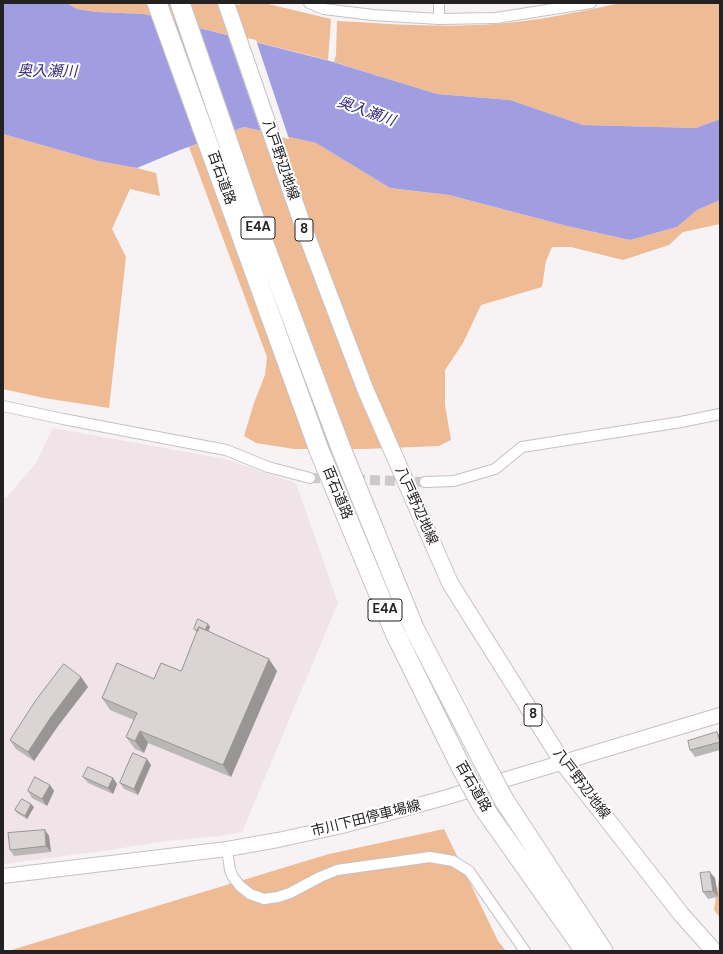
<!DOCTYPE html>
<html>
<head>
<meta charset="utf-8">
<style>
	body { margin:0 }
	#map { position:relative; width:723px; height:954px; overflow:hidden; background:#f7f2f4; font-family:"DM Sans",sans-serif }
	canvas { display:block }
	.frame { position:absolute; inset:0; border:4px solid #232122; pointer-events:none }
</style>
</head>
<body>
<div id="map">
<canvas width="723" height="954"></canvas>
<div class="frame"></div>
</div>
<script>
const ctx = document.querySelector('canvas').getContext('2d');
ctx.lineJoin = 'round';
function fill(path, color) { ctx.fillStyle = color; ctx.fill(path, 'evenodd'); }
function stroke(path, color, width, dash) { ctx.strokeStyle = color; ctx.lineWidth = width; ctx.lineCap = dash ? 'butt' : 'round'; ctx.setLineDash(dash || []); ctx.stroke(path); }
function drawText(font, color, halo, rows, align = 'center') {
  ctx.font = font + ' "DM Sans","Noto Sans JP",sans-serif'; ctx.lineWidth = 4; ctx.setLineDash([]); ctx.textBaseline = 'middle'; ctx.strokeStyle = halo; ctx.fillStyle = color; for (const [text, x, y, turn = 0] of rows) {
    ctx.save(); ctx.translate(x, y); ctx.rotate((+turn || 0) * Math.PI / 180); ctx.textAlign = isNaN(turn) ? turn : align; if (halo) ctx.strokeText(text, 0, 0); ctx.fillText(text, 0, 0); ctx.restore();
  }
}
const built = new Path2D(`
	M53 428 225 459 296 483 338 603 242 832 220 836 166 841 110 850 3 864V498L7 497 36 463Z`);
const green = new Path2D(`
	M67 3H230L239 5 241 3H264L331 19 328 60 144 14 97 12 77 9Z
	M621 3H720V119L696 128 583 125 510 100 437 94 334 62 336 55 337 21C390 24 442 28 495 24 537 21 579 12 621 3Z
	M244 127 316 143 390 188 449 195 567 226 630 240 677 227 697 210 720 200V224L683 232 669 245 623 260 571 247H552L546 261 542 287 481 305 463 343 445 370V405L451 440 439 446 365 449H294L256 443 244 436 254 403 265 375 267 357 189 147Z
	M3 134 98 161 137 168 156 173 160 196 130 189 112 229 126 257 109 408 44 398 3 389Z
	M444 829 498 941 506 951H8L329 854Z
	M720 872V918L714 910Z`);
const water = new Path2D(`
	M3 3H67L77 9 97 12 144 14 330 61 437 94 510 100 583 125 696 128 720 119V200L697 210 677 227 630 240 567 226 449 195 390 188 316 143 244 127 180 150 137 168 98 161 3 134Z`);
const pier = new Path2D(`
	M227 33 256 40 289 139 261 132Z`);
const streetTunnel = new Path2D(`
	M310 478 425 482`);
const street = new Path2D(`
	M309 3 324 9 373 15 439 19 496 18 591 3
	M439 3V19
	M3 406 63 419 226 450 268 467 310 478
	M425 482 454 481 495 469 522 447 681 422 720 414
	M227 849 230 870 233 877 240 886 250 894 264 899 278 897 290 893 320 877 337 870 430 857 453 861 469 871 525 951`);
const secondary = new Path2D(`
	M3 876 227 849 278 840 342 826 444 798 720 715`);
const primary = new Path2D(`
	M226 3 302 223 343 331 366 391 450 583 563 763 681 914 714 951`);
const highway = new Path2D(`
	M157 3 319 450 395 633 461 767
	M180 3 254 217 342 451 414 628 482 759
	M504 800 603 951
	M483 807 585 951`);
const highwayBridge = new Path2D(`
	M482 759 504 800
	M461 767 483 807`);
const wall = new Path2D(`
	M208 624 210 627 208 631 277 671 231 777 148 743 144 753 135 749 126 737 134 720 110 710 102 698 154 679 181 671 197 633 194 629Z
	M81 677 88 687 58 726 34 761 16 749 10 740Z
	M717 732 720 737V750L695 757 690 750Z
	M151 765 138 795 124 789 120 783Z
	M83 777 113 778 117 784 113 794 88 783Z
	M50 785 54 791 47 806 32 798 28 791Z
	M34 807 27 819 17 813 15 810Z
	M45 830 49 836 51 852 14 856 10 850Z
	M715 878 718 897 708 899 703 892Z`);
const shadedWall = new Path2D(`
	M208 624 210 627 206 637 204 633Z
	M269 659 277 671 231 777 223 765Z
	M81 677 88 687 58 726 34 761 28 752 51 717Z
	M140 731 148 743 144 753 135 741Z
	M717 732 720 737V743V742Z
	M147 759 151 765 138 795 134 789Z
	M113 778 117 784 113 794 108 788Z
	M50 785 54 791 47 806 42 799Z
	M31 804 34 807 27 819 25 816Z
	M45 830 49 836 51 852 46 846Z
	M710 872 715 878 718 897 713 891Z`);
const building = new Path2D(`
	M198 619 208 624 205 630 199 627 198 631 194 629Z
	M199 627 269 659 223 765 140 731 135 741 126 737 137 713 102 698 117 663 154 679 161 663 181 671Z
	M64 664 81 677 51 717 28 752 10 740 36 700Z
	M717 732 720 742 690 750 688 741Z
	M133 753 147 759 134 789 120 783Z
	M88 767 113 778 108 788 83 777Z
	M35 777 50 785 42 799 28 791Z
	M22 799 31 804 25 816 15 810Z
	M45 830 46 846 10 850 8 833Z
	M710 872 713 891 703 892 700 873Z`);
const shields = [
	[258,228,34],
	[304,230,18],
	[385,610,34],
	[533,715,18]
];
const shieldNames = [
	["E4A",258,228],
	["8",304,230],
	["E4A",385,610],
	["8",533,715]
];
const streetNames = [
	["八戸野辺地線",280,160,71],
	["百石道路",221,178,70],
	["百石道路",337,493,68],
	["八戸野辺地線",416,506,66],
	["八戸野辺地線",581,784,53],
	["百石道路",473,787,60],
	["市川下田停車場線",366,819,-14]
];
const waterNames = [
	["奥入瀬川",47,72,1],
	["奥入瀬川",366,112,20]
];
fill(built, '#f1e4e9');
fill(green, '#eebb95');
fill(water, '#a09ee1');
fill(pier, '#f7f2f4');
stroke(streetTunnel, '#cdc8ca', 10, [10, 5]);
stroke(street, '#c6c1c3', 12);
stroke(secondary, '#c6c1c3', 16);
stroke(primary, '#c6c1c3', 18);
stroke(highway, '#c6c1c3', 21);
stroke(street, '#fff', 10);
stroke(secondary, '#fff', 14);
stroke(primary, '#fff', 16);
stroke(highway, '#fff', 19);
stroke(highwayBridge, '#c6c1c3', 21, []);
stroke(highwayBridge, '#fff', 19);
fill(wall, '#bbb7b6');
fill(shadedWall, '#999594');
fill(building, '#dad5d4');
stroke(building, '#999594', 1);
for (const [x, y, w] of shields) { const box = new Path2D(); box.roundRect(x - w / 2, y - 11, w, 22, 3); ctx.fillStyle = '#fff'; ctx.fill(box); stroke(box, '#232122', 1); }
drawText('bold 13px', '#232122', null, shieldNames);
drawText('14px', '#232122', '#fff', streetNames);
drawText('italic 15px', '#352876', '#fff', waterNames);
</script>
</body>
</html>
